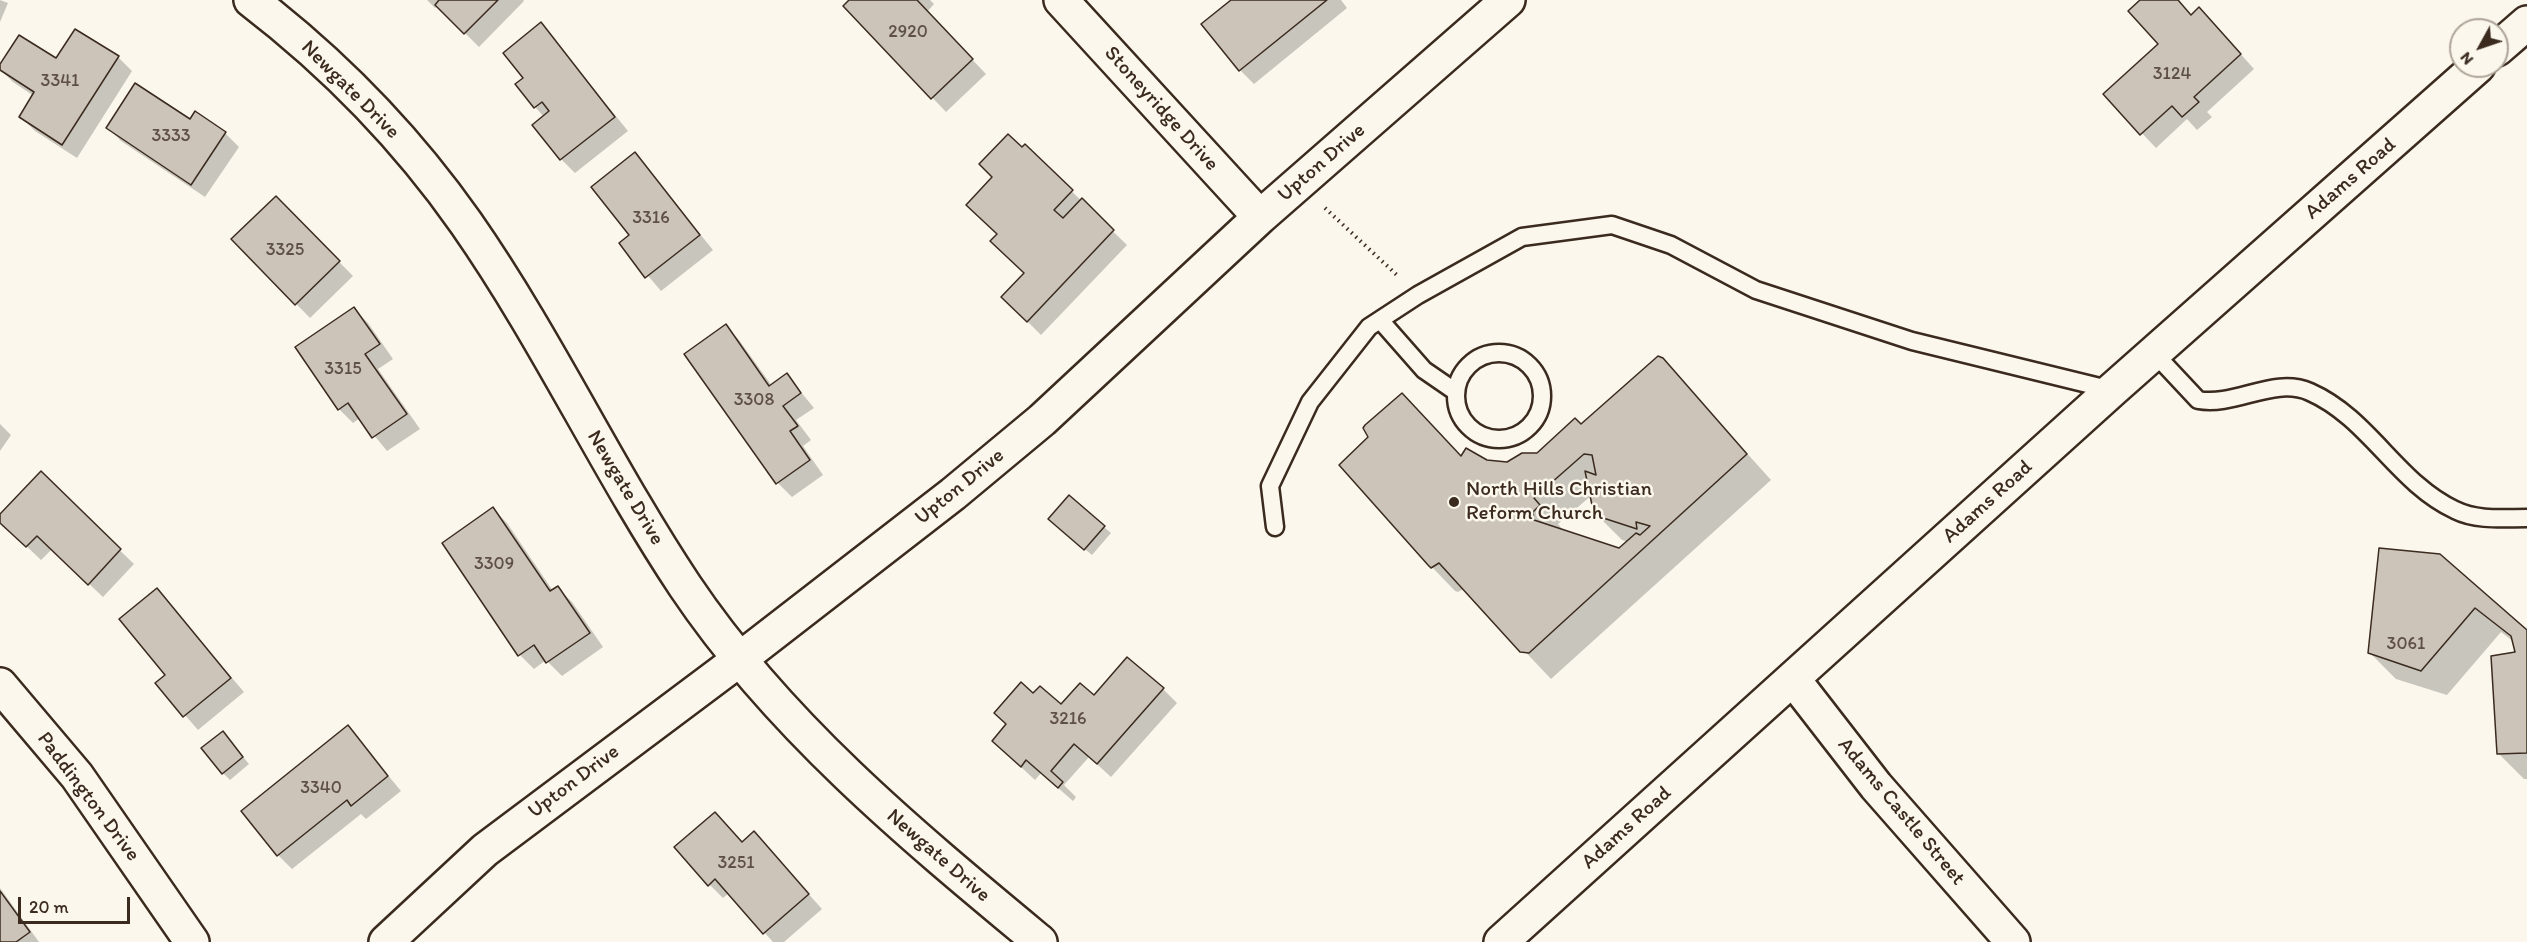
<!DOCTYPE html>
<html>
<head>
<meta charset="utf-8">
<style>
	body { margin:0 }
	#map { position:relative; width:2527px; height:942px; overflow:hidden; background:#fbf7ec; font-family:Itim,sans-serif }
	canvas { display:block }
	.north { position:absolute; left:2449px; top:18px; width:60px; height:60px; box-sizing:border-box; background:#fbf7ec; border:2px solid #aea59a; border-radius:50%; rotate:230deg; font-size:16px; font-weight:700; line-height:24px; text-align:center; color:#3b2a1e }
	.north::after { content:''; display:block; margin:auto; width:21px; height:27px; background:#3b2a1e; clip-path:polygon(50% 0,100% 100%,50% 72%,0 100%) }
	.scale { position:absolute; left:18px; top:897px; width:112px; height:27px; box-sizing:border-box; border:3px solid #3b2a1e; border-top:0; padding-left:8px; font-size:18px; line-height:21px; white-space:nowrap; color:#3b2a1e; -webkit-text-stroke:4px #fbf7ec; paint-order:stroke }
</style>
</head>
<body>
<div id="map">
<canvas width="2527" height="942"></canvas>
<div class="north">N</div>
<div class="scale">20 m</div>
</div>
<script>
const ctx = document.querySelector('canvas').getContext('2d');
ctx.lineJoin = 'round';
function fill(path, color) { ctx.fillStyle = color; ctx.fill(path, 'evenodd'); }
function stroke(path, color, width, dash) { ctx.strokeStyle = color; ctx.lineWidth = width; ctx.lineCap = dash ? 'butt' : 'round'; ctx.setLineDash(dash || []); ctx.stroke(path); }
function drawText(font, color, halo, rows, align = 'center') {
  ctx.font = font + ' Itim,sans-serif'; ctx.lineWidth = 5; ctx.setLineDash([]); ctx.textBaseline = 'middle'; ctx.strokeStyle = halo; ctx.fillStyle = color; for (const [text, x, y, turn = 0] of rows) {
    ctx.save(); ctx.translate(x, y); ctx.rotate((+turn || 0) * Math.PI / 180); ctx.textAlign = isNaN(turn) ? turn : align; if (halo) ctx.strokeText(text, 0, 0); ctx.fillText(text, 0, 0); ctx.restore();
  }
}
const shadow = new Path2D(`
	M0 0 8 3 0 22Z
	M427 0H523L524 1 479 47 438 6 435 8Z
	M851 0H930L934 4 927 12 986 74 946 112 845 6Z
	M1233 0H1341L1347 8 1254 84 1240 70Z
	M2142 0H2178L2192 16 2213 23 2254 69 2207 112 2212 117 2197 130 2187 119 2156 148 2105 94 2160 44Z
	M541 24 628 131 575 173 561 159 544 117 535 107 525 79Z
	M118 57 132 71 77 158 35 131 21 117 34 96 13 82 0 69V67L57 60Z
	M107 127 225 133 239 147 205 197 121 141Z
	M1025 146 1127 245 1041 335 1003 297 1026 273 998 234Z
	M635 154 713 250 661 291 621 244 631 235Z
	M276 198 353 276 310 318 233 239Z
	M354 309 368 323 393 359 378 369 420 429 387 451 360 418 353 423 339 409Z
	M726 326 739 340 772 386 787 375 814 408 796 420 811 440 803 446 823 475 792 497 778 483Z
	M1663 360 1771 480 1551 679 1465 588 1458 592 1455 591 1429 564 1462 457 1508 463 1538 454 1581 426ZM1592 495 1596 514 1622 540 1628 542 1619 549 1564 531 1558 524Z
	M0 424 11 435 0 451Z
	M41 474 134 564 103 597 52 549 41 560 0 521V516Z
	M493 509 507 523 553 591 558 588 572 602 603 647 562 676 546 660 534 669 520 655Z
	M1057 526 1104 527 1111 533 1092 555Z
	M2381 550 2527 633V779H2524L2498 753 2517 653 2514 642 2501 632 2447 695 2396 679 2370 653Z
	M157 590 244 692 198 730 157 683 167 675Z
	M1163 689 1177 703 1111 777 1089 757 1064 785 1076 797 1073 801 1041 773 1035 780 1008 755 1034 695 1061 706 1094 697Z
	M348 727 401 791 366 819 361 814 292 869 278 855Z
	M229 740 249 764 230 780 223 773Z
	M754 833 822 909 784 942H773L729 893 723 898 709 884 742 843Z
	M0 888 39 942H0Z`);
const building = new Path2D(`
	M439 0H498L464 34 435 5Z
	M849 0H917L973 59 931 99 843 6Z
	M1231 0H1327L1239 71 1201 24Z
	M2140 0H2178L2191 15 2199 7 2241 54 2194 97 2199 102 2182 117 2172 106 2140 135 2103 94 2158 44 2128 11Z
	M541 22 615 117 560 160 532 125 549 111 542 102 534 108 515 84 523 78 503 53Z
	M75 29 119 56 62 145 19 117 34 92 0 70V64L19 35 56 58Z
	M135 83 190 119 195 111 226 132 191 185 106 128Z
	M1008 134 1022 147 1025 144 1073 190 1054 210 1063 218 1082 198 1114 230 1027 322 1001 297 1024 273 990 241 997 234 966 205 992 177 979 164Z
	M635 152 700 235 645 278 619 243 629 235 591 187Z
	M276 196 340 261 295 305 231 239Z
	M354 307 380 344 365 354 407 414 372 438 348 403 338 410 295 347Z
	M726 324 769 386 787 373 801 393 783 406 798 426 790 431 810 460 776 484 684 354Z
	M1658 356 1663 358 1747 454 1529 653 1520 652 1439 563 1431 568 1428 565 1339 465 1368 437 1363 428 1365 425 1402 393 1461 456 1466 448 1487 460 1507 462 1522 453H1537L1575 418 1581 424ZM1584 454 1592 455 1596 475 1585 471 1594 515 1637 529 1636 522 1650 526 1640 535 1636 533 1619 548 1534 520 1533 512 1540 505 1534 498Z
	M41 471 121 549 88 585 37 536 26 547 0 523V514Z
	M1069 495 1105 526 1084 550 1048 519Z
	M493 507 550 591 558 586 590 633 546 663 534 645 518 656 442 543Z
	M2379 548 2440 554 2527 630V753L2497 754 2491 656 2515 652 2511 636 2475 608 2421 671 2368 653Z
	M157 588 231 678 183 717 155 683 165 675 119 619Z
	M1127 657 1164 688 1097 764 1074 744 1051 771 1063 782 1058 788 1026 760 1021 767 992 741 1006 724 994 713 1021 682 1033 693 1040 686 1061 704 1080 683 1094 695Z
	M348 725 388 776 351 806 347 800 277 856 241 811Z
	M223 731 243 757 222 774 201 748Z
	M715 812 742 842 754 831 809 894 763 934 715 879 708 886 674 847Z
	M0 891 30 932 16 942H0Z`);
const path = new Path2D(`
	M1325 208 1399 277`);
const lane = new Path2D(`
	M1380 320 1424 370 1456 392
	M1456 396a43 43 0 1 1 86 0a43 43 0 1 1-86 0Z
	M2154 353 2198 400C2236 407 2273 376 2310 392 2369 418 2397 483 2455 510 2477 521 2504 518 2527 518
	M1275 527 1270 486 1310 402 1369 327 1418 295 1522 237 1612 225 1671 245 1756 290 1912 341 2112 390`);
const street = new Path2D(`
	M251 0C333 63 407 139 466 223 547 339 607 469 685 586 779 726 911 835 1040 942
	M1061 0 1260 217
	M1793 679 1876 786 2013 942
	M0 685 77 776 192 942
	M386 942 485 850 740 659 953 494 1042 420 1260 217 1508 0`);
const secondary = new Path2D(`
	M2497 49 2527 23
	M1501 942 2112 390 2478 66`);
const markers = [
	[1454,502,6,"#3b2a1e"]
];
const numberNames = [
	["2920",908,32],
	["3124",2172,74],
	["3341",60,81],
	["3333",171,136],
	["3316",651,218],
	["3325",285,250],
	["3315",343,369],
	["3308",754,400],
	["3309",494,564],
	["3061",2406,644],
	["3216",1068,719],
	["3340",321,788],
	["3251",736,863]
];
const streetNames = [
	["Newgate Drive",350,90,45],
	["Stoneyridge Drive",1161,109,48],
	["Upton Drive",1322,163,-41],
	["Adams Road",2351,179,-41],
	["Upton Drive",960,487,-39],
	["Newgate Drive",625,488,59],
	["Adams Road",1988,502,-42],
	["Upton Drive",574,782,-37],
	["Paddington Drive",88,797,53],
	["Adams Castle Street",1901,812,50],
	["Adams Road",1627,828,-42],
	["Newgate Drive",938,856,41]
];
const poiNames = [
	["North Hills Christian",1466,490],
	["Reform Church",1466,514]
];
fill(shadow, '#0003');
fill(building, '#ccc4b9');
stroke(building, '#3b2a1e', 1.5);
stroke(lane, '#3b2a1e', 21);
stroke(street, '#3b2a1e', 38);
stroke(secondary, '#3b2a1e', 38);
stroke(path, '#3b2a1e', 4, [1.5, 4.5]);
stroke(lane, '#fbf7ec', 16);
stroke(street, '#fbf7ec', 33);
stroke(secondary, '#fbf7ec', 33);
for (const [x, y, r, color] of markers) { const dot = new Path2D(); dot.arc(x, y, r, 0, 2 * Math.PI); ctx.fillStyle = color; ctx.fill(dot); stroke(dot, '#fbf7ec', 2); }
drawText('18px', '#5f5045', null, numberNames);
drawText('21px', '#3b2a1e', '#fbf7ec', streetNames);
drawText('21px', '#3b2a1e', '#fbf7ec', poiNames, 'left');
</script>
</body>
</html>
